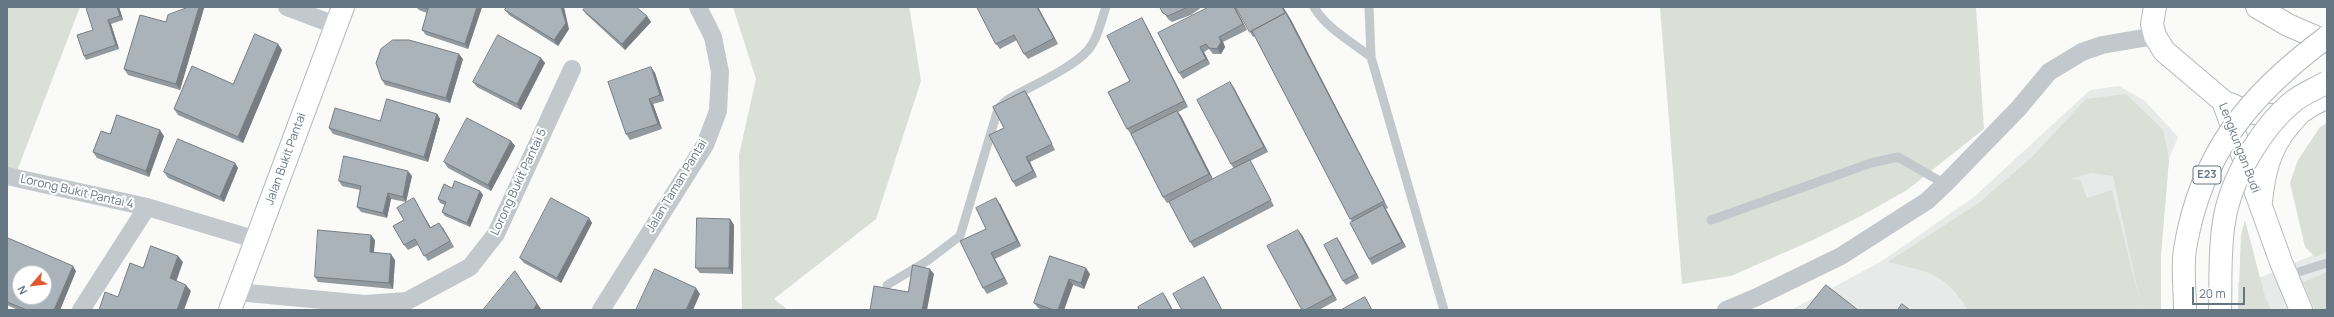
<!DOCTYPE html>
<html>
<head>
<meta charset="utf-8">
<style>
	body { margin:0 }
	#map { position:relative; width:2334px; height:317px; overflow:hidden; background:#fafaf8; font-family:Manrope,sans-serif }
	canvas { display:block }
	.frame { position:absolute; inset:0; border:8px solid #657683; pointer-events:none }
	.north { position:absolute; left:12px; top:265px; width:40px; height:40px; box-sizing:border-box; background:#fff; border:1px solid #c1c8cd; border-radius:50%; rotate:242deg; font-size:11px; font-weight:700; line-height:16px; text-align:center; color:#657683 }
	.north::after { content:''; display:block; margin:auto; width:14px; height:18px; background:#e4572e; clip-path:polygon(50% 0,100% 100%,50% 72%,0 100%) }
	.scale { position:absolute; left:2192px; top:287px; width:53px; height:18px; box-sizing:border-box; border:2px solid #657683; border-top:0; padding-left:5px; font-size:12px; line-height:14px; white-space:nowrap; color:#657683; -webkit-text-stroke:3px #fff; paint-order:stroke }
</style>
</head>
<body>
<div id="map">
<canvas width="2334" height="317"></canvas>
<div class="frame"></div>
<div class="north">N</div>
<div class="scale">20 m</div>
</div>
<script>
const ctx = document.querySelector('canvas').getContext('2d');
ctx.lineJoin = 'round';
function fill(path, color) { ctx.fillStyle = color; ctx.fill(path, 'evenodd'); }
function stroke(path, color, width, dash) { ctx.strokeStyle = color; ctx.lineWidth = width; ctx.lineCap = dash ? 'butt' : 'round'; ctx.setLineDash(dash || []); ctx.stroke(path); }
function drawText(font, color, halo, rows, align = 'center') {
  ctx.font = font + ' Manrope,sans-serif'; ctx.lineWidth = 4; ctx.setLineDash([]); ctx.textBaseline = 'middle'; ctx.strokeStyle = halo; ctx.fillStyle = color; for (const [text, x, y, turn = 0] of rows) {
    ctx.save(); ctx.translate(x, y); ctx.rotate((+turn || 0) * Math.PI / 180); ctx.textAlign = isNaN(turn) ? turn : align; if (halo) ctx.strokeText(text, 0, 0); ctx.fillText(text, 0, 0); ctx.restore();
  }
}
const built = new Path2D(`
	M2119 86 2145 101 2178 137 2169 159 2161 254V310H1791L1882 261 1974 197 2090 90Z
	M2327 249V310H2238V283L2264 276Z`);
const green = new Path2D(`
	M7 7H80L17 171 7 169Z
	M733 7H909L910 11 921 81 876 219 774 299 788 310H742L739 155 756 79Z
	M1660 7H1976L1984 129 1907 190 1861 216 1813 240 1731 276 1682 284Z
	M2126 94 2163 130 2169 159 2161 254V310H2142L2113 176 2091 173 2070 179 2080 180 2087 198 2112 190 2142 310H1968C1944 272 1929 272 1888 262L1980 202 2031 158 2086 99Z
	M2327 123V252L2315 257 2305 247 2290 183 2298 160 2320 127Z
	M2245 220 2265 297 2271 310H2238L2241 235Z
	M2327 272V310H2315L2303 282Z`);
const lane = new Path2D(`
	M1314 7C1326 28 1352 42 1371 57
	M1369 7 1371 57 1444 310
	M1711 220 1871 163 1898 157 1945 184
	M2286 276 2327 263
	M887 285 927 261 960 236 998 109 1007 100C1029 87 1073 68 1088 50 1098 38 1101 21 1106 7`);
const street = new Path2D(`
	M287 7 335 25
	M7 176 147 207 257 240
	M237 292 365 304 407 301 470 267 496 234 572 69
	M81 310 147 207
	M601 310 705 145 718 111 720 72 713 37 698 7
	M1726 310 1757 297 1841 256 1927 201 1945 184 2018 109 2049 72 2082 52 2102 45 2155 36`);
const secondary = new Path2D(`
	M2155 7 2152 24 2155 36 2164 51 2223 101 2281 262 2301 310
	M2257 7 2288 25 2327 42
	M2230 104C2254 116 2267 116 2293 114
	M2261 201C2265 164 2272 142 2298 115 2306 107 2318 102 2327 97
	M230 310 343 7`);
const highwayBridge = new Path2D(`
	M2185 310C2185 291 2182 268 2185 249 2201 152 2250 94 2327 37
	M2220 310C2221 281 2219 251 2224 222 2230 180 2262 126 2295 100 2305 93 2317 88 2327 82`);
const wall = new Path2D(`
	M90 7H119L123 20 111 24 119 49 86 60 84 56 93 30Z
	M416 7H482L468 49 426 35 422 30 427 13 419 10Z
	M977 7H1038L1058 44 1028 59 1024 54 1017 40 1000 49 996 44Z
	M1160 7H1202L1191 15 1172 22 1168 19Z
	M1209 7H1235L1247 30 1223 42 1225 47 1221 54H1213L1209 49 1204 52 1210 64 1183 79 1179 73Z
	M1283 7 1291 20 1388 208 1386 209 1406 247 1372 265 1369 259 1352 222 1255 36 1253 37 1250 32Z
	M204 8 180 90 128 75 124 69 166 22Z
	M505 10 569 29 558 46 509 15Z
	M583 10 647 16 651 22 625 50 587 15Z
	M1146 25 1188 107 1178 112 1181 116 1213 179 1167 203 1163 197 1131 134 1127 129 1130 81Z
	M278 44 282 50 243 143 178 115 174 109 233 84Z
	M541 58 545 63 521 110 477 87 473 82Z
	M463 59 450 103 385 85 382 80Z
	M651 67 655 73 664 101 653 104 662 129 630 140 626 134Z
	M1230 82 1234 88 1268 152 1250 161 1253 166 1274 206 1194 248 1190 242 1234 169 1231 164Z
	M1029 97 1055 150 1030 162 1037 177 1016 187 1013 182 1004 128Z
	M437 114 440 119 428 162 333 134 329 128Z
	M110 134 164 136 149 177 97 158 93 152Z
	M511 141 515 146 491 191 448 168 444 162Z
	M235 163 238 168 224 202 168 178 164 172Z
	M412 176 406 202 391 199 387 218 361 212 357 207 360 190 342 186 339 181Z
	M452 188 480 191 483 195 470 227 445 216 442 212 445 205 440 203 438 199Z
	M414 198 417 204 431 228H443L454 247 428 261 418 245 408 250 404 245V220Z
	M1000 204 1021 246 995 259 1008 284 987 294 983 288 986 229Z
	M589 218 592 223 561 283 524 263 520 258Z
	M730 219 734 225 733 274 700 273 696 268Z
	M1302 235 1337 300 1319 310H1302Z
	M1337 238 1359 278 1346 285 1343 281Z
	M7 240 76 271 60 310H18L7 305Z
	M375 240 374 253 395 260 393 289 318 282 315 277Z
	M1050 256 1090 274 1084 289 1073 285 1064 310H1042L1038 308 1034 303Z`);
const shadedWall = new Path2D(`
	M117 7H119L123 20 120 16Z
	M199 7H204V8L180 90 176 84Z
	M477 7H482L468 49 465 44Z
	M561 7H564L569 29 558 46 554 40Z
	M1037 7H1038L1058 44 1054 38Z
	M1234 7H1235L1247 30 1243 24Z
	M1282 7H1283L1291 20 1388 208 1384 201 1287 15Z
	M647 16 651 22 625 50 622 44Z
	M1142 18 1146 25 1188 107 1184 101Z
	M108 20 111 24 119 49 116 45Z
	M1219 37 1223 42 1225 47 1221 54 1217 49Z
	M278 44 282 50 243 143 238 137Z
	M1200 47 1204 52 1210 64 1206 59Z
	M459 54 463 59 450 103 446 98Z
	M541 58 545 63 521 110 517 104Z
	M651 67 655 73 664 101 660 95Z
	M1230 82 1234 88 1268 152 1264 147Z
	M1025 91 1029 97 1055 150 1052 144Z
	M649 99 653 104 662 129 658 124Z
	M1177 111 1181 116 1213 179 1209 174Z
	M437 114 440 119 428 162 424 157Z
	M160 130 164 136 149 177 146 171Z
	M511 141 515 146 491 191 488 185Z
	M1026 157 1030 162 1037 177 1033 171Z
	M235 163 238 168 224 202 220 197Z
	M408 171 412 176 406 202 403 197Z
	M480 191 483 195 470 227 467 223Z
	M388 193 391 199 387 218 383 213Z
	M414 198 417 204 434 233 430 228Z
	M996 198 1000 204 1021 246 1017 241Z
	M1383 205 1387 211 1406 247 1402 242Z
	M589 218 592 223 561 283 557 278Z
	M730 219 734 225 733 274 729 268Z
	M439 223 443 228 454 247 450 241Z
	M1298 230 1302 235 1337 300 1333 295Z
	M371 235 375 240 373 258 370 252Z
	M1337 238 1340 242 1359 278 1356 274Z
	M991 253 995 259 1008 284 1004 278Z
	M391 254 395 260 393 289 389 283Z
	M178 256 183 262 175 285 170 278Z
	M73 266 76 271 60 310H54Z
	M1086 268 1090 274 1084 289 1081 283Z
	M930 269 934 274 927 310H922Z
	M519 277 541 309 540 310H533Z
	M1204 277 1208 283 1222 310Z
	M1069 279 1073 285 1064 310H1058Z
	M186 285 191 291 184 310H177Z
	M696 288 700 294 693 310H686Z
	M1163 293 1167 299 1173 310H1172Z`);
const building = new Path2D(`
	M90 7H117L120 16 108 20 116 45 84 56 77 35 93 30 86 8Z
	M189 7H199L176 84 124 69 140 15 166 22 168 15Z
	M421 7H477L465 44 422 30 428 9Z
	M507 7H561L566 23 554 40 505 10Z
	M586 7H636L647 16 622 44 583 10Z
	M977 7H1037L1054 38 1024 54 1014 35 996 44Z
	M1160 7H1188L1168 16 1163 13Z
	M1209 7H1234L1243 24 1219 37 1221 42 1217 49 1209 48 1206 44 1200 47 1206 59 1179 73 1158 33Z
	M1236 7H1282L1285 13 1250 32Z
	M1286 13 1384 201 1350 219 1252 31Z
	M1142 18 1184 101 1127 129 1108 92 1130 81 1107 36Z
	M255 34 278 44 238 137 174 109 192 66 233 84Z
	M498 35 541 58 517 104 473 82Z
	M393 40H409L459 54 446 98 382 80 376 63 381 49Z
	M651 67 660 95 649 99 658 124 626 134 608 82Z
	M1230 82 1264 147 1231 164 1197 100Z
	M1025 91 1052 144 1026 157 1033 171 1013 182 989 135 1004 128 993 107Z
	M387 99 437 114 424 157 329 128 335 108 380 121Z
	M1177 111 1209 174 1163 197 1131 134Z
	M117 115 160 130 146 171 93 152 101 131 110 134Z
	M467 118 511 141 488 185 444 162Z
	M178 139 235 163 220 197 164 172Z
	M344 156 408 171 403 197 388 193 383 213 357 207 361 186 339 181Z
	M1250 160 1271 200 1190 242 1169 202Z
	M455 181 480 191 467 223 442 212 446 202 438 199 444 184 452 188Z
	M414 198 430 228 439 223 450 241 424 256 415 239 404 245 393 226 404 220 397 208Z
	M551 198 589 218 557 278 520 258Z
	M996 198 1017 241 991 253 1004 278 983 288 960 241 986 229 976 208Z
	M1383 205 1402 242 1369 259 1350 223Z
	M697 218 730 219 729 268H696Z
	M318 230 371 235 370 252 391 254 389 283 315 277Z
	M1298 230 1333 295 1305 310H1302L1267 246Z
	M8 238 73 266 54 310H27L7 302V240ZM20 273H44V297H20Z
	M1337 238 1356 274 1343 281 1324 245Z
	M151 246 178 256 170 278 186 285 177 310H99L105 292 118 297 130 263 143 268Z
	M1050 256 1086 268 1081 283 1069 279 1058 310H1054L1034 303Z
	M913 265 930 269 922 310H870L874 286 908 292Z
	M655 269 696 288 686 310H636Z
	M515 271 537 304 533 310H483Z
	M1204 277 1222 310H1182L1173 294Z
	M1826 285 1858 310H1806Z
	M1163 293 1172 310H1139L1138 307Z
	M1365 297 1372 310H1341Z
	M1902 304 1910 310H1898Z`);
const shields = [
	[2207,175,28]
];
const shieldNames = [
	["E23",2207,175]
];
const streetNames = [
	["Lengkungan Budi",2239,148,69],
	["Jalan Bukit Pantai",286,159,-70],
	["Lorong Bukit Pantai 5",519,182,-65],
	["Jalan Taman Pantai",677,186,-59],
	["Lorong Bukit Pantai 4",77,192,13]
];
fill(built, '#e8e9e9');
fill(green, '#dadfd7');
stroke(secondary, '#b3babf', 24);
stroke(lane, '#c3c8cc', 9);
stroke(street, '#c3c8cc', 18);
stroke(secondary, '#fff', 22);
stroke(highwayBridge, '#b4b9bd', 24, []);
stroke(highwayBridge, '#fff', 22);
fill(wall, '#929a9f');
fill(shadedWall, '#777d82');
fill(building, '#aab3b9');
stroke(building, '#777d82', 1);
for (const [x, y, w] of shields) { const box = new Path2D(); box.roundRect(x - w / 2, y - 9, w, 18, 3); ctx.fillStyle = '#fff'; ctx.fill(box); stroke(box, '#657683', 1); }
drawText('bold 11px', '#657683', null, shieldNames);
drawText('12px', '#657683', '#fff', streetNames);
</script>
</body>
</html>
